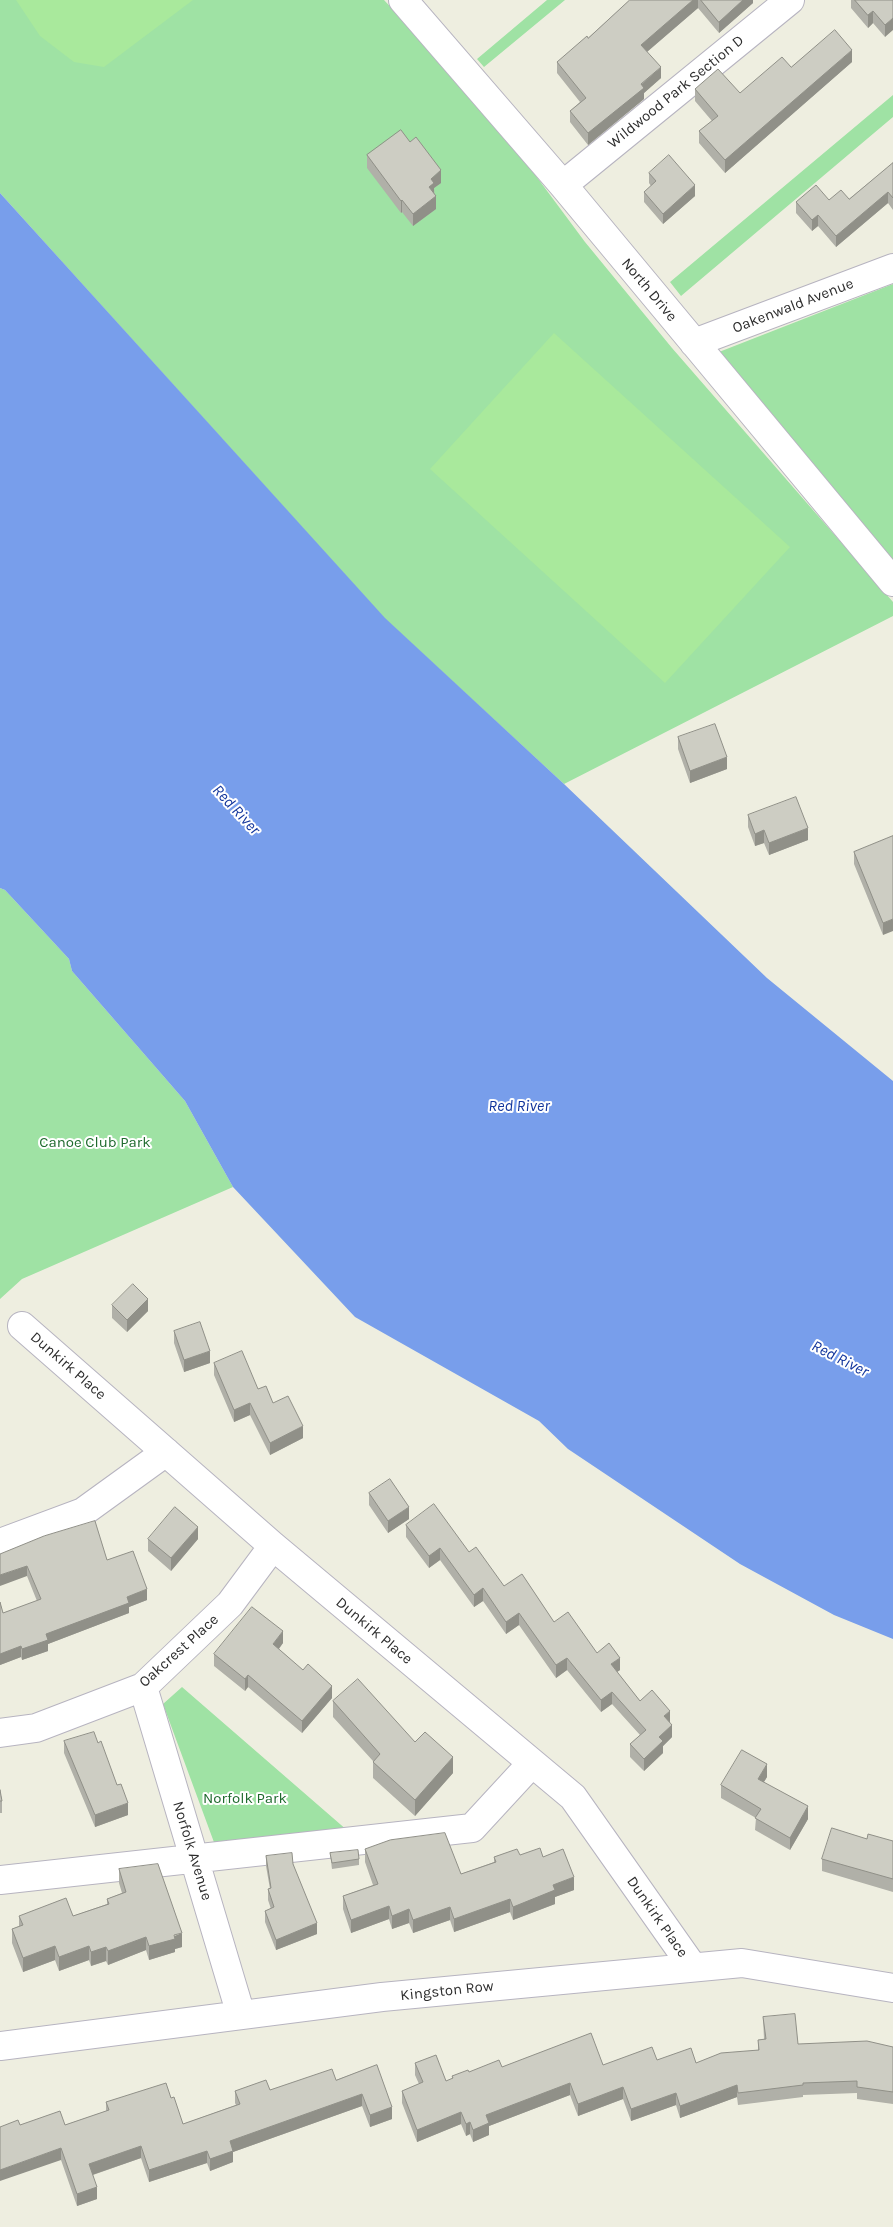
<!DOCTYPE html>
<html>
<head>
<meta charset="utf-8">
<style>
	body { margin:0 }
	canvas { display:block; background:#eeeee0 }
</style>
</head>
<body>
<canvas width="893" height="2227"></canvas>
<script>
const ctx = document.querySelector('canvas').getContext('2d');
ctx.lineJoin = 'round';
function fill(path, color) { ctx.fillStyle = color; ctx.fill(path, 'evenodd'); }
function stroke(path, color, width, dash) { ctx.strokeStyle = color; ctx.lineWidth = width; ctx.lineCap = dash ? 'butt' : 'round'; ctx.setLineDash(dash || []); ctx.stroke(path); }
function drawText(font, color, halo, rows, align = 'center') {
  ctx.font = font + ' Karla,sans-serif'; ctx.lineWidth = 4; ctx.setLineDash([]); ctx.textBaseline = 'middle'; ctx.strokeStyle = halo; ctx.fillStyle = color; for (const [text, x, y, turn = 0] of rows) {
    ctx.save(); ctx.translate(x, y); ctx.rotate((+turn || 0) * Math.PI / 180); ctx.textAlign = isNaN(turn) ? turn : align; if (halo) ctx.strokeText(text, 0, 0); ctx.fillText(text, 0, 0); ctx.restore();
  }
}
const green = new Path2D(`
	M0 0H384L487 110 585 242 672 348 893 602V616L564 784 384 618 0 193Z
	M547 0H565L484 67 477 59Z
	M893 95V117L681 296 670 282Z
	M893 284V579L719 352Z
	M0 888 5 890 69 959 72 971 185 1101 233 1187 22 1279 0 1299Z
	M182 1687 348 1831 215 1845 163 1704Z`);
const pitch = new Path2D(`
	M16 0H193L104 67 74 62 40 36Z
	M554 333 790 547 665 683 430 469Z`);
const water = new Path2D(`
	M0 193 385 618 564 784 767 978 893 1081V1639L834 1615 740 1564 568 1449 539 1421 355 1317 233 1187 185 1101 72 971 69 959 5 890 0 888Z`);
const minor = new Path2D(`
	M403 0 563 185 893 582
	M563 185 790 0
	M694 343 893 268
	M22 1326 273 1546 573 1797 692 1966
	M0 1543 83 1512 166 1452
	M143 1687 241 2015
	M0 1733 36 1728 143 1687 230 1604 273 1546
	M0 1880 472 1828 532 1763
	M0 2046 382 1997 742 1963 893 1988`);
const wall = new Path2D(`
	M630 0H753V3L719 33 698 8 647 52 661 78 644 93V99L588 145 570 122V111L580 102 557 73V62L588 38Z
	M851 0H893L885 37 873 23 868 28 851 8Z
	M852 62 725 173 699 143V131L712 121 695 101V89L740 93 791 67Z
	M367 155 441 183 434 188 436 209 413 226 402 212 401 213 367 168Z
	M893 163V210L888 203 836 247 818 226 812 231 796 213V202L849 199Z
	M649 173 695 196 663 224 644 202V192L651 186 649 183Z
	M678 737 727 769 690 783 678 749Z
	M748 815 808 840 769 855 764 843 755 846 748 827Z
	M893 836 883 935 854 864V852Z
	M112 1305 148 1311 127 1332 112 1318Z
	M174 1331 210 1363 184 1372 174 1343Z
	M214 1363 258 1389 273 1403 303 1438 270 1455 250 1415 234 1422 214 1375Z
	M369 1493 409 1519 388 1533 369 1505Z
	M406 1525 469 1552 504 1586 620 1670 617 1672 640 1701 670 1723 672 1737 663 1746V1753L644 1771 630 1757V1744L640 1735 612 1704 601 1712 567 1670 556 1678 519 1625 506 1634 483 1601 474 1607 440 1560 429 1568 406 1537Z
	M148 1539H198L171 1571 148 1551Z
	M0 1554 107 1560 147 1600 129 1607V1613L48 1644V1651L22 1660 21 1657 0 1665V1602L3 1613 37 1601 27 1576Z
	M283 1643 279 1649 332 1698 302 1733 248 1687 245 1691 214 1666V1654Z
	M333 1701 415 1742 453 1773 415 1816 373 1778V1761L333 1717Z
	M64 1741 128 1815 95 1827 64 1753Z
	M767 1777 764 1782 808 1819 790 1850 755 1830 756 1818 721 1798V1785Z
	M0 1790 2 1801V1813H0Z
	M893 1841V1892L822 1871V1859Z
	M365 1849 461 1874 494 1862V1857L520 1855 543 1857 574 1890 555 1897V1904L513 1920 510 1912 454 1932 450 1920 413 1933 409 1923 392 1929 389 1919 351 1933 343 1909V1896L373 1885 365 1862Z
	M330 1853 359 1859V1865L332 1869Z
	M266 1856 293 1864 317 1934 276 1950 265 1922V1911L271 1909 268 1900V1889H270L266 1866Z
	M119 1869 182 1947 175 1949V1952L149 1960 146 1950 108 1965 106 1961 91 1966 89 1960 59 1971 55 1960 23 1972 12 1943V1929L19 1926V1916H73L107 1904V1899L122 1893 119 1883Z
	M763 2017 798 2044 893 2047V2104L857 2099V2093L803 2095V2097L738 2105 737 2097 680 2118 676 2105 631 2121 623 2099 578 2116 570 2095 489 2126V2135L473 2142 470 2134 466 2136 461 2124 417 2142 402 2103V2091L419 2084 415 2075V2063L446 2081 452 2079V2076L469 2072 502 2067 603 2065 657 2060 696 2063 758 2050V2040L764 2039Z
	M377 2065 392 2119 370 2127 362 2106 233 2152V2162L210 2171 207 2163 149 2182 141 2158 93 2175 97 2199 77 2206 61 2160 20 2125H65L106 2111V2102L171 2098 183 2124 236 2105 235 2103V2091L270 2090 336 2080Z`);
const shadedWall = new Path2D(`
	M693 0H698V8L641 57V45Z
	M743 0H753V3L719 33V22Z
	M873 11V23L868 28V15Z
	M893 18V30L885 37V25Z
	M852 50V62L725 173V160Z
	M661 67V78L644 93V99L588 145V133Z
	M441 170V183L434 188V195L429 187 431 179Z
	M695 185V196L663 224V214Z
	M888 192V203L836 247V236Z
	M436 196V209L413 226V214Z
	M402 200V212L401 213V201Z
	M818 215V226L812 231V220Z
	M727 757V769L690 783V771Z
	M808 828V840L769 855V843Z
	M764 830V843L755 846V834Z
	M893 919V931L883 935V923Z
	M148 1299V1311L127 1332V1320Z
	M210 1351V1363L184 1372V1360Z
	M250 1403V1415L234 1422V1410Z
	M303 1426V1438L270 1455V1443Z
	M409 1507V1519L388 1533V1521Z
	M198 1527V1539L171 1571V1558Z
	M440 1548V1560L429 1568V1556Z
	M27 1566V1576L0 1586V1575Z
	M483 1588V1601L474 1607V1595Z
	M147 1589V1600L129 1607V1613L48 1644V1651L22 1660V1649L46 1634 127 1597Z
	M519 1613V1625L506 1634V1622Z
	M283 1631V1643L273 1656V1644Z
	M21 1646V1657L0 1665V1654Z
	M567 1658V1670L556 1678V1665Z
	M620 1658V1670L611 1676V1664Z
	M248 1675V1687L245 1691V1679Z
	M332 1686V1698L302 1733V1721Z
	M612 1692V1704L601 1712V1700Z
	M670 1711V1723L664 1729V1716Z
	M672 1725V1737L663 1746V1753L644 1771V1759L659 1737Z
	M453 1757V1773L415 1816V1800Z
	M767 1764V1777L758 1791V1779Z
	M128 1803V1815L95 1827V1815Z
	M808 1806V1819L790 1850V1838Z
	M574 1877V1890L555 1897V1904L513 1920V1907L553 1885Z
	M510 1899V1912L454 1932V1919Z
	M389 1906V1919L351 1933V1920Z
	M450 1907V1920L413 1933V1920Z
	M409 1909V1923L392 1929V1916Z
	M317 1923V1934L276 1950V1940Z
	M182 1933V1947L175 1949V1952L149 1960V1946Z
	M146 1937V1950L108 1965V1951Z
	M55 1946V1960L23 1972V1958Z
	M89 1946V1960L59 1971V1957Z
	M106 1947V1961L91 1966V1952Z
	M570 2083V2095L489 2126V2135L473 2142V2130L486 2115Z
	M737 2085V2097L680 2118V2106Z
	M623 2087V2099L578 2116V2104Z
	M676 2093V2105L631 2121V2109Z
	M362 2094V2106L233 2152V2162L210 2171V2159L230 2141Z
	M392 2107V2119L370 2127V2115Z
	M461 2112V2124L417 2142V2130Z
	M470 2122V2134L466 2136V2124Z
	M141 2146V2158L89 2176V2164Z
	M61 2148V2160L0 2181V2170Z
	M207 2151V2163L149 2182V2170Z
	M97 2187V2199L77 2206V2194Z`);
const building = new Path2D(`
	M630 0H693L641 45 661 67 641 84 644 88 588 133 570 111 586 98 557 62 587 36 588 38Z
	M701 0H743L719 22Z
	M855 0H893V18L885 25 873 11 868 15Z
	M835 30 852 50 725 160 699 131 718 116 695 89 718 69 740 93 782 57 791 67Z
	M401 130 410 142 416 137 441 170 431 179 434 183 429 187 436 196 413 214 402 200 401 201 367 155Z
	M669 155 695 185 663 214 644 192 656 181 649 173Z
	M893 163V198L888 192 836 236 818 215 812 220 796 202 816 185 829 200 841 190 849 199Z
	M715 724 727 757 690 771 678 737Z
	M796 797 808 828 769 843 764 830 755 834 748 815Z
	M893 836V919L883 923 854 852Z
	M133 1284 148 1299 127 1320 112 1305Z
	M200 1322 210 1351 184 1360 174 1331Z
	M242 1351 258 1389 266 1386 273 1403 288 1396 303 1426 270 1443 250 1403 234 1410 214 1363Z
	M390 1479 409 1507 388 1521 369 1493Z
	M434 1504 469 1552 476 1547 504 1586 522 1574 554 1622 568 1612 597 1653 609 1643 620 1658 611 1664 640 1701 652 1690 670 1711 664 1716 672 1725 659 1737 663 1741 644 1759 630 1744 646 1730 612 1692 601 1700 567 1658 556 1665 519 1613 506 1622 483 1588 474 1595 440 1548 429 1556 406 1525Z
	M175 1507 198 1527 171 1558 148 1539Z
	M95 1521 107 1560 133 1551 147 1589 127 1597 129 1603 46 1634 48 1640 22 1649 21 1646 0 1654V1602L3 1613 41 1599 27 1566 0 1575V1554L44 1536Z
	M252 1607 283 1631 273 1644 303 1670 308 1664 332 1686 302 1721 248 1675 245 1679 214 1654Z
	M358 1679 415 1742 425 1732 453 1757 415 1800 373 1762 380 1754 333 1701Z
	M94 1732 98 1743 101 1741 117 1785 121 1784 128 1803 95 1815 64 1741Z
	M742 1750 767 1764 758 1779 808 1806 790 1838 755 1818 761 1809 721 1785Z
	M0 1790 2 1801H0Z
	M832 1828 867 1839 868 1834 893 1841V1879L822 1859Z
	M445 1833 461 1874 496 1862 494 1857 517 1849 520 1855 540 1848 543 1857 563 1849 574 1877 553 1885 555 1890 513 1907 510 1899 454 1919 450 1907 413 1920 409 1909 392 1916 389 1906 351 1920 343 1896 378 1884 365 1849 390 1840Z
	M358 1850 359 1859 332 1863 330 1853Z
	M292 1853 293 1864 317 1923 276 1940 265 1911 274 1907 268 1889 271 1888 266 1856Z
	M158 1864 182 1933 174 1935 175 1939 149 1946 146 1937 108 1951 106 1947 91 1952 89 1946 59 1957 55 1946 23 1958 12 1929 23 1925 19 1916 66 1898 73 1916 109 1904 107 1899 126 1892 119 1869Z
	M795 2014 798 2044 867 2041 893 2047V2092L857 2087V2081L803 2083V2085L738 2093 737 2085 680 2106 676 2093 631 2109 623 2087 578 2104 570 2083 486 2115 489 2123 473 2130 470 2122 466 2124 461 2112 417 2130 402 2091 423 2082 415 2063 436 2055 446 2081 453 2078 452 2076 468 2070 469 2072 499 2060 502 2067 591 2033 603 2065 652 2047 657 2060 691 2048 696 2063 721 2053 759 2050 758 2040 766 2039 763 2017Z
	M377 2065 392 2107 370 2115 362 2094 230 2141 233 2151 210 2159 207 2151 149 2170 141 2146 89 2164 97 2187 77 2194 61 2148 0 2170V2127L18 2120 20 2125 60 2111 65 2125 109 2110 106 2102 166 2083 171 2098 174 2097 183 2124 240 2104 235 2091 266 2080 270 2090 332 2069 336 2080Z`);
const streetNames = [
	["Wildwood Park Section D",676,92,-39],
	["North Drive",649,290,50],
	["Oakenwald Avenue",793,306,-21],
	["Dunkirk Place",68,1366,41],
	["Dunkirk Place",374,1631,40],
	["Oakcrest Place",179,1651,-42],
	["Norfolk Avenue",192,1851,73],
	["Dunkirk Place",657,1917,55],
	["Kingston Row",447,1991,-6]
];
const parkNames = [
	["Canoe Club Park",95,1143],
	["Norfolk Park",245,1799]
];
const waterNames = [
	["Red River",236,810,47],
	["Red River",519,1106],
	["Red River",840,1359,27]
];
fill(green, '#9fe2a4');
fill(pitch, '#a9e99c');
fill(water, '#789eeb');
stroke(minor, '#b7b4c0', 30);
stroke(minor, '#fff', 28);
fill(wall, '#b0b0a8');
fill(shadedWall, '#909088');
fill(building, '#cdcdc3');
stroke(building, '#909088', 1);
drawText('15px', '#2d2d2d', '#fff', streetNames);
drawText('15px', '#1e6a2d', '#fff', parkNames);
drawText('italic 16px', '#12359c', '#fff', waterNames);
</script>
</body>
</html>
